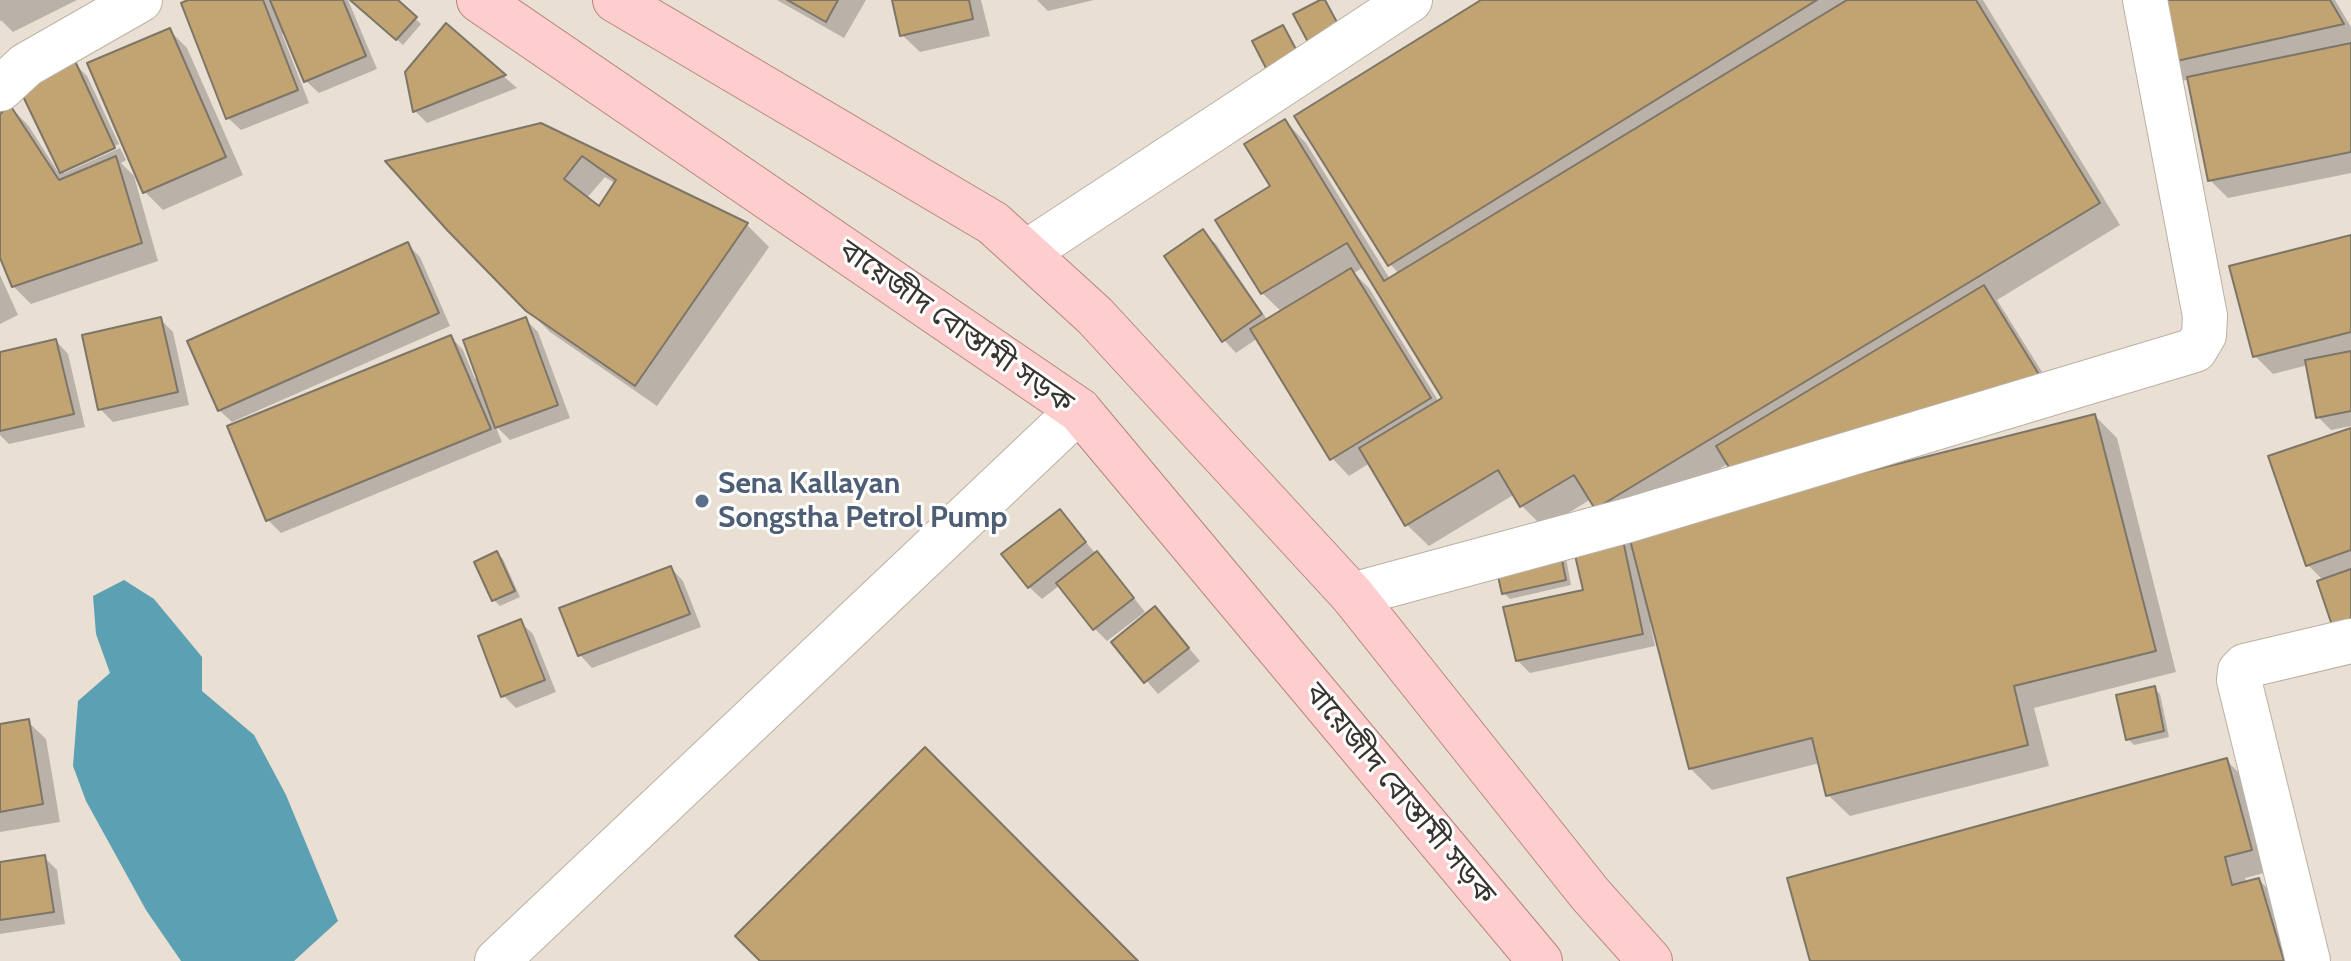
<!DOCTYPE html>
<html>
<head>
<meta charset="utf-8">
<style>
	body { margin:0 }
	canvas { display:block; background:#e9dfd2 }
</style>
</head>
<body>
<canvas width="2351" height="961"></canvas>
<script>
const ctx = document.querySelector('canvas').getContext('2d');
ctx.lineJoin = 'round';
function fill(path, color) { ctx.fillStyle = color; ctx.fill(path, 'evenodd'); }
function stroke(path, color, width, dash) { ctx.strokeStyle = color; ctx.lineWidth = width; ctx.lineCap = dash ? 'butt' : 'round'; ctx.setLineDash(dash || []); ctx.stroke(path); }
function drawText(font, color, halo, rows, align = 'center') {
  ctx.font = font + ' Cabin,"Noto Sans Bengali",sans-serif'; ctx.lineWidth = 6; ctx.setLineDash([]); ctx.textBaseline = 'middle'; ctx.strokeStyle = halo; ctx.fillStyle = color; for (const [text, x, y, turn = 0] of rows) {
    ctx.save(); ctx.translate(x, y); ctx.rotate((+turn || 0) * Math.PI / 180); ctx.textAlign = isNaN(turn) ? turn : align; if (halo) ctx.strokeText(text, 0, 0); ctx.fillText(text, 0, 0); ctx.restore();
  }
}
const water = new Path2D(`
	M124 580 154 599 202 657V691L254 735 286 795 338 921 294 961H181L146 910 86 801 73 766 78 701 110 673 96 634 93 596Z`);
const shadow = new Path2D(`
	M0 0H77L13 32 1 20 0 22Z
	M194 0H348L377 69 319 93 306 81 286 33 282 34 309 103 241 130 228 118Z
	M352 0H395L421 24 403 45Z
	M777 0H866L844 38Z
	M894 0H981L990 36 920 52 902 35Z
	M1037 0H1094L1048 11Z
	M1485 0H1983L2120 225 1997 300 2059 399 1729 463 1618 530 1591 499 1544 528 1522 506 1515 494 1429 546 1407 525 1370 463 1349 476 1332 458 1258 338 1236 353 1224 340 1203 232 1216 244 1268 321 1282 312 1262 293 1218 220 1273 187 1285 121 1306 143 1390 279 1399 274 1390 264ZM1364 267 1445 399 1439 402 1369 288 1354 273Z
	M2151 0H2335L2351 27V173L2228 198 2210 180 2189 79 2183 81Z
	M446 26 517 88 427 123 415 111Z
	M169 30 187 48 243 175 163 210 145 192Z
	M75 64 87 76 119 144 64 169V173L120 148 126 160 121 163 134 176 158 261 31 304 13 286 0 253V116L10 107 28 125 58 172 61 171Z
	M541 125 747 225 769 247 657 406 550 332 527 309ZM605 177 616 184 599 209 586 199Z
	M2351 237V426L2331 430 2318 417 2308 365 2273 374 2255 356Z
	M407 244 420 257 450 326 232 422 219 410Z
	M0 275 18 315 0 324Z
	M160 319 173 332 189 405 113 422 100 409Z
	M525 319 538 332 570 418 510 440 495 425 502 442 281 533 268 520 230 427 451 337 463 350 475 379 479 377Z
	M56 341 68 354 85 427 9 444 0 435V354Z
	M2095 416 2117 438 2176 672 2034 708 2049 766 1850 816 1828 795 1820 763 1712 790 1690 768 1653 622 1650 623 1655 646 1530 673 1517 660 1585 591 1620 533 1634 547Z
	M2351 430V642L2324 581 2308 565Z
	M1060 512 1096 554 1109 566 1145 612 1107 641 1095 629 1060 585 1042 599 1029 587Z
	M497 553 503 559 520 597 500 606 494 600Z
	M1565 553 1571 585 1510 599 1504 593Z
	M671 568 683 581 701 627 592 668 580 655 561 609Z
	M1155 609 1200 661 1158 694 1113 642Z
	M520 622 533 634 556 692 516 708 503 695Z
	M2154 688 2160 694 2169 737 2134 745 2128 739Z
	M28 722 46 739 60 822 0 832V726Z
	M2226 760 2248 782 2272 871 2245 878 2246 883 2259 880 2281 902 2298 961H1812Z
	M44 857 57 870 65 924 0 934V864Z`);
const building = new Path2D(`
	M188 0H263L298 90 226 119 181 3Z
	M270 0H343L366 56 304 82Z
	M350 0H398L417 17 396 40Z
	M787 0H838L826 22Z
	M892 0H969L973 19 900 36Z
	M1320 0H1325L1339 26 1308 42 1293 14Z
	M1481 0H1817L1388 266 1294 116Z
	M1847 0H1976L2100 203 1595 509 1574 475 1520 507 1498 470 1405 526 1359 448 1442 398 1347 243 1261 294 1215 220 1270 186 1244 144 1285 119 1384 281Z
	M2149 0H2330L2344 24 2163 64Z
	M446 23 506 75 413 112 405 72Z
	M1283 25 1298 53 1267 70 1252 41Z
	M170 28 226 157 143 193 87 63Z
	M2351 43V152L2208 181 2187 77Z
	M75 61 115 148 60 173 19 88Z
	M10 105 59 180 116 156 142 243 12 287 0 258V114Z
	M541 123 748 223 635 386 526 311 448 231 385 161ZM582 156 616 180 599 206 564 179Z
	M1203 229 1262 314 1222 342 1164 256Z
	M2351 235V332L2253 357 2229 266Z
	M408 242 439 313 218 411 187 341Z
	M1351 268 1431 398 1330 460 1250 329Z
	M1984 285 2043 381 1736 479 1716 446Z
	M161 317 178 392 98 410 82 335Z
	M526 317 558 405 495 428 463 340Z
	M451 335 491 429 266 521 227 426Z
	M56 339 74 414 0 431V352Z
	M2351 351V411L2316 418 2305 360Z
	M2095 414 2156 651 2014 686 2028 745 1826 796 1812 738 1689 769 1628 532Z
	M2351 428V550L2306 566 2268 456Z
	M1060 509 1086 542 1028 588 1001 554Z
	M1621 531 1643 634 1516 661 1503 607 1583 590 1572 542Z
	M1559 545 1566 580 1502 594 1494 559Z
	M497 551 515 591 492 601 474 562Z
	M1097 551 1134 598 1093 630 1056 583Z
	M671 566 690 614 578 656 559 608Z
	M2351 569V625L2334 631 2317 581Z
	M1155 606 1189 648 1144 683 1111 642Z
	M521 619 545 680 501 697 478 636Z
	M2155 686 2164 731 2126 740 2116 695Z
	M29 719 43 804 0 812V724Z
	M925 747 1138 961H760L735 936Z
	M2227 758 2252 850 2225 857 2232 885 2259 878 2284 961H1810L1787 878Z
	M45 855 54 912 0 920V862Z`);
const street = new Path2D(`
	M0 89 26 65 140 0
	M1027 252 1410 0
	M1352 595 1629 520 2195 350 2204 335 2205 316 2145 0
	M497 961 1079 410
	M2308 961 2239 680 2240 671 2245 666 2351 641`);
const primary = new Path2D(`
	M479 0 1079 410 1540 961
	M615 0 993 223 1095 316 1352 595 1590 894 1650 961`);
const markers = [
	[702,501,8,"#5c6f8a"]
];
const streetNames = [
	["বায়েজীদ বোস্তামী সড়ক",956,327,35],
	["বায়েজীদ বোস্তামী সড়ক",1400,794,50]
];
const serviceNames = [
	["Sena Kallayan",718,484],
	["Songstha Petrol Pump",718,518]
];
fill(water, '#5ba0b3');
fill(shadow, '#0003');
fill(building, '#c2a372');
stroke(building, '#7d7568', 2);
stroke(street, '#bab1a4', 46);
stroke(primary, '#b78380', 46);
stroke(street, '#fff', 44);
stroke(primary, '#fdcecd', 44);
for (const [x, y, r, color] of markers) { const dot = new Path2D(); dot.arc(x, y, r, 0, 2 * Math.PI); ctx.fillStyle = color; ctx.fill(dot); stroke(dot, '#fff', 3); }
drawText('30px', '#38342f', '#fff', streetNames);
drawText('bold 30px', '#4e5e75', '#fff', serviceNames, 'left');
</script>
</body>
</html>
